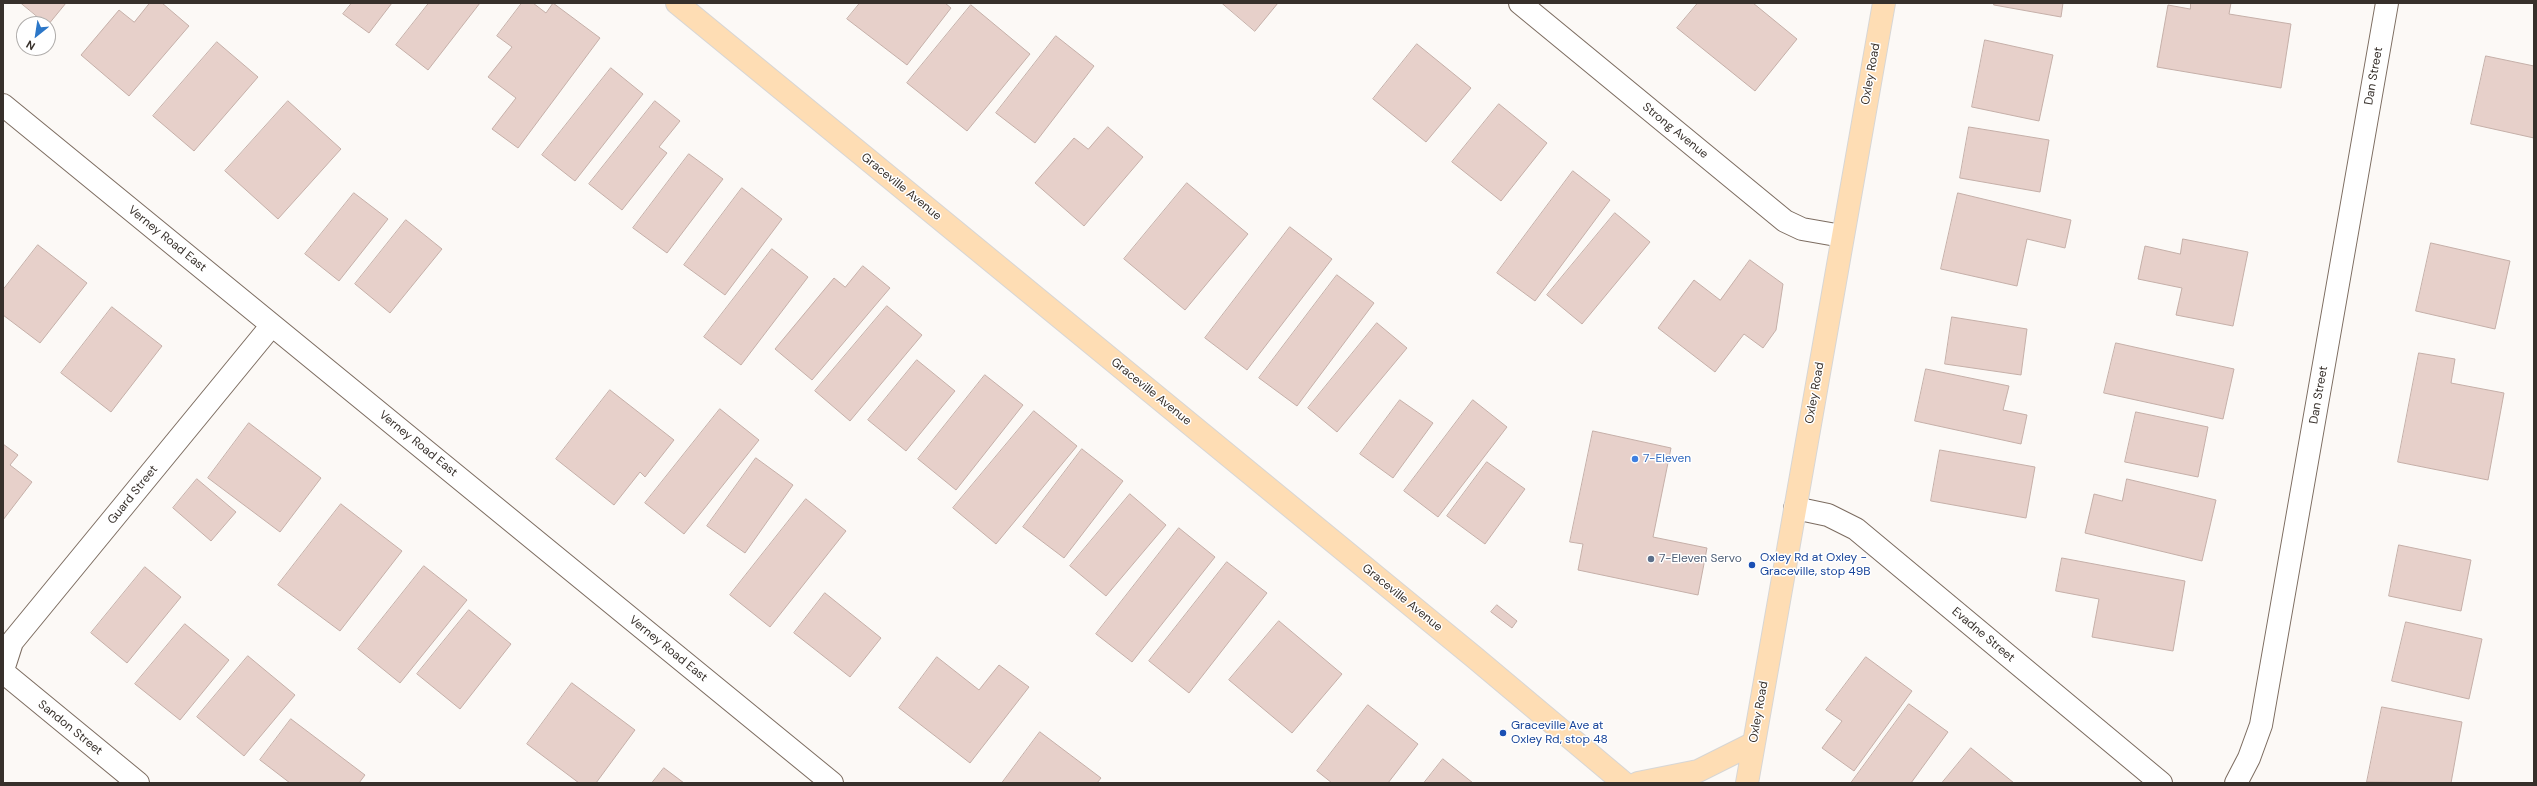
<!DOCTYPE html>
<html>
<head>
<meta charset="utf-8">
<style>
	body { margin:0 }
	#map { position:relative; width:2537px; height:786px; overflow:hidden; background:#fcf9f6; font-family:"DM Sans",sans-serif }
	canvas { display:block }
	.frame { position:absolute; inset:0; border:4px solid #37302b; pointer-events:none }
	.north { position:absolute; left:16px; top:16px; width:40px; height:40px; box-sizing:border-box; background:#fff; border:1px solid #afacaa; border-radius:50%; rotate:210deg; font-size:11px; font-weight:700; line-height:16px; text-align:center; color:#37302b }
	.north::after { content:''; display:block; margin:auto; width:14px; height:18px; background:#2c77c8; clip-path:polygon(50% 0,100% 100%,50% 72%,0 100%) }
</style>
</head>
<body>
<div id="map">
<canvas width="2537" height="786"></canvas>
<div class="frame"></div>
<div class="north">N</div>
</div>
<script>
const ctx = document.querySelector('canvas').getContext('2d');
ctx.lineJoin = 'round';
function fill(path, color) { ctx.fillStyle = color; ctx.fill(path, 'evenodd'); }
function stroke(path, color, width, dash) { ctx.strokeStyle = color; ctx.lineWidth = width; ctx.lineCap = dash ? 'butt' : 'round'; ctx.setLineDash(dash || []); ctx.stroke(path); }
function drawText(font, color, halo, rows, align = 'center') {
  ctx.font = font + ' "DM Sans",sans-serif'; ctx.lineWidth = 3; ctx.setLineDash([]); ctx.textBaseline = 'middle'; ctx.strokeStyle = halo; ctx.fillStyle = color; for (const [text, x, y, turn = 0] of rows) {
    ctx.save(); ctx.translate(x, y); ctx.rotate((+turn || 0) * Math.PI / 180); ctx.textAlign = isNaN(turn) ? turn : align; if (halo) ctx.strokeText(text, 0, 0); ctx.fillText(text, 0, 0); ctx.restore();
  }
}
const building = new Path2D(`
	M21 3H66L48 25Z
	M150 3H162L189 26 129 96 81 55 119 10 134 22Z
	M352 3H392L369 33 343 14Z
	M429 3H480L428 70 396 45Z
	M522 3H533L546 13 553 3 600 38 518 148 492 129 516 98 488 77 512 47 497 36Z
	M860 3H945L951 8 907 65 847 19Z
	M1222 3H1278L1255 31Z
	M1698 3H1753L1797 39 1755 91 1677 28Z
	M1994 3H2063L2061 17 1994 5Z
	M2191 3H2231L2229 14 2291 24 2281 88 2157 67 2168 5 2190 9Z
	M971 5 1030 54 967 131 907 83Z
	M1056 36 1094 66 1035 143 996 113Z
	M1985 40 2053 55 2039 121 1972 107Z
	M217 42 258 77 194 151 153 116Z
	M1417 44 1471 88 1426 142 1373 99Z
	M2486 56 2534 66V138L2471 124Z
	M611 68 643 94 575 181 542 155Z
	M288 101 341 149 278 219 225 171Z
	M655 101 680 121 659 147 667 153 622 210 589 184Z
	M1499 104 1547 143 1501 201 1452 162Z
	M1108 127 1143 157 1084 226 1035 183 1074 138 1088 149Z
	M1969 127 2049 140 2040 192 1960 178Z
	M689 154 723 179 667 253 633 228Z
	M1573 171 1610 200 1535 301 1497 273Z
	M1187 183 1248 234 1185 310 1124 259Z
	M742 188 782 219 725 295 684 265Z
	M354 193 388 219 339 281 305 254Z
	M1958 193 2071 220 2065 248 2027 239 2017 286 1941 269Z
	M1615 213 1650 242 1582 324 1547 295Z
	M406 220 442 249 390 313 355 284Z
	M1290 227 1332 259 1247 370 1205 338Z
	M2183 239 2248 252 2233 326 2176 315 2182 288 2138 279 2145 246 2180 254Z
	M2431 243 2510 261 2495 329 2416 311Z
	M38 245 87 283 40 343 3 315V290Z
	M772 249 808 277 741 365 704 337Z
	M1750 260 1783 284 1776 330 1763 348 1744 334 1715 372 1658 328 1694 280 1720 300Z
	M863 266 890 288 812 380 775 349 834 278 845 287Z
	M1337 275 1374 303 1297 406 1259 378Z
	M887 306 922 335 850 421 815 391Z
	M112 307 162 346 111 412 61 373Z
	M1952 317 2027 329 2021 375 1945 364Z
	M1377 323 1407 348 1337 432 1308 408Z
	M2116 343 2234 369 2223 419 2104 393Z
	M2419 353 2455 359 2451 383 2504 393 2488 480 2398 462Z
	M917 360 955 391 906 451 868 420Z
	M1926 369 2009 386 2003 410 2027 415 2021 444 1915 421Z
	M985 375 1023 405 956 490 918 459Z
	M610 390 674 440 645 477 640 472 614 505 556 459Z
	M1400 400 1433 423 1393 478 1360 454Z
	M1473 400 1507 427 1438 517 1404 491Z
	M720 409 759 440 684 534 645 503Z
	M1034 411 1077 446 996 544 953 508Z
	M2136 412 2208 427 2198 477 2125 462Z
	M249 423 321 478 280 532 208 478Z
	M1593 431 1671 448 1653 537 1707 548 1698 595 1578 570 1583 544 1570 542Z
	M3 444 18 455 10 465 32 482 3 520Z
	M1082 449 1123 481 1064 558 1023 527Z
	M1940 450 2035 467 2026 518 1931 501Z
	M756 458 793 485 745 553 707 526Z
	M1487 462 1525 489 1485 544 1447 516Z
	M197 479 236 512 211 541 173 508Z
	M2127 479 2216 500 2202 561 2085 533 2094 494 2122 501Z
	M1130 494 1166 525 1106 596 1070 566Z
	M806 499 846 531 770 627 730 595Z
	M341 504 402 551 340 631 278 585Z
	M1179 528 1215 557 1132 662 1096 634Z
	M2399 545 2471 560 2461 611 2389 596Z
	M2062 558 2185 581 2173 651 2092 637 2099 599 2056 591Z
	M1227 562 1267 593 1189 693 1149 661Z
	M424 566 467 600 400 683 358 649Z
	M145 567 181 597 127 663 91 633Z
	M825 593 881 638 850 677 794 633Z
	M1497 605 1517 621 1512 628 1491 612Z
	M469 610 511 644 460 709 417 674Z
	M1279 621 1342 674 1292 733 1229 680Z
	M2406 622 2482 639 2469 699 2392 681Z
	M185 624 229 660 180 720 135 684Z
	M248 656 295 695 244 756 197 717Z
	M937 657 979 690 999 665 1029 687 970 763 899 708Z
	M1866 657 1912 691 1854 771 1822 748 1842 721 1826 710Z
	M572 683 635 730 596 783H579L527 744Z
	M1909 704 1948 732 1911 783H1851Z
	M1368 705 1418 744 1388 783H1332L1317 771Z
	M2382 707 2462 722 2451 783 2367 782Z
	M291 719 365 775 359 783H290L260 760Z
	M1040 732 1101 778 1097 783H1002Z
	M1971 748 2014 783H1942Z
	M1443 759 1473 783H1424Z
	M664 768 684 783H652Z`);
const minor = new Path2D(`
	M1520 3 1785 221 1802 229 1842 236
	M3 105 832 783
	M1795 508 1828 515 1856 529 2161 783
	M3 670 12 642 272 325
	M3 672 138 783
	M2236 783 2249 758 2261 725 2387 3`);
const major = new Path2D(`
	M677 3 1474 657 1624 783
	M1638 783 1698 771 1754 743
	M1747 783 1884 3`);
const markers = [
	[1635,459,4,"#3f7fe0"],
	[1651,559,4,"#5c6f8a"],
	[1752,565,4,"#1a4fb4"],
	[1503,733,4,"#1a4fb4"]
];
const streetNames = [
	["Oxley Road",1871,74,-80],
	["Dan Street",2374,76,-80],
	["Strong Avenue",1675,131,39],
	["Graceville Avenue",901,187,39],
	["Verney Road East",167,239,39],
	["Graceville Avenue",1151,392,39],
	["Oxley Road",1815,393,-80],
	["Dan Street",2319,395,-80],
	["Verney Road East",418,444,39],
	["Guard Street",133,495,-51],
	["Graceville Avenue",1402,598,39],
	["Evadne Street",1983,635,40],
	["Verney Road East",668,649,39],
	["Oxley Road",1759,712,-80],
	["Sandon Street",70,728,39]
];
const shopNames = [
	["7-Eleven",1643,459]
];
const transitNames = [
	["Oxley Rd at Oxley -",1760,558],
	["Graceville, stop 49B",1760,572],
	["Graceville Ave at",1511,726],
	["Oxley Rd, stop 48",1511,740]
];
const serviceNames = [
	["7-Eleven Servo",1659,559]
];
fill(building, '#e7d0ca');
stroke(building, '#c5afa8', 1);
stroke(minor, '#7c6c60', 24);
stroke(major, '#d7d6d5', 24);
stroke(minor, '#fff', 22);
stroke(major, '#feddb4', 22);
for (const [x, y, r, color] of markers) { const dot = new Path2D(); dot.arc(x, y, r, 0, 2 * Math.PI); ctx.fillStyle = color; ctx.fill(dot); stroke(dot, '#fff', 1.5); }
drawText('12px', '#37302b', '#fff', streetNames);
drawText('12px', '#366cbe', '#fff', shopNames, 'left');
drawText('12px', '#164399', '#fff', transitNames, 'left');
drawText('12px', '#4e5e75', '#fff', serviceNames, 'left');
</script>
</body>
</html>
